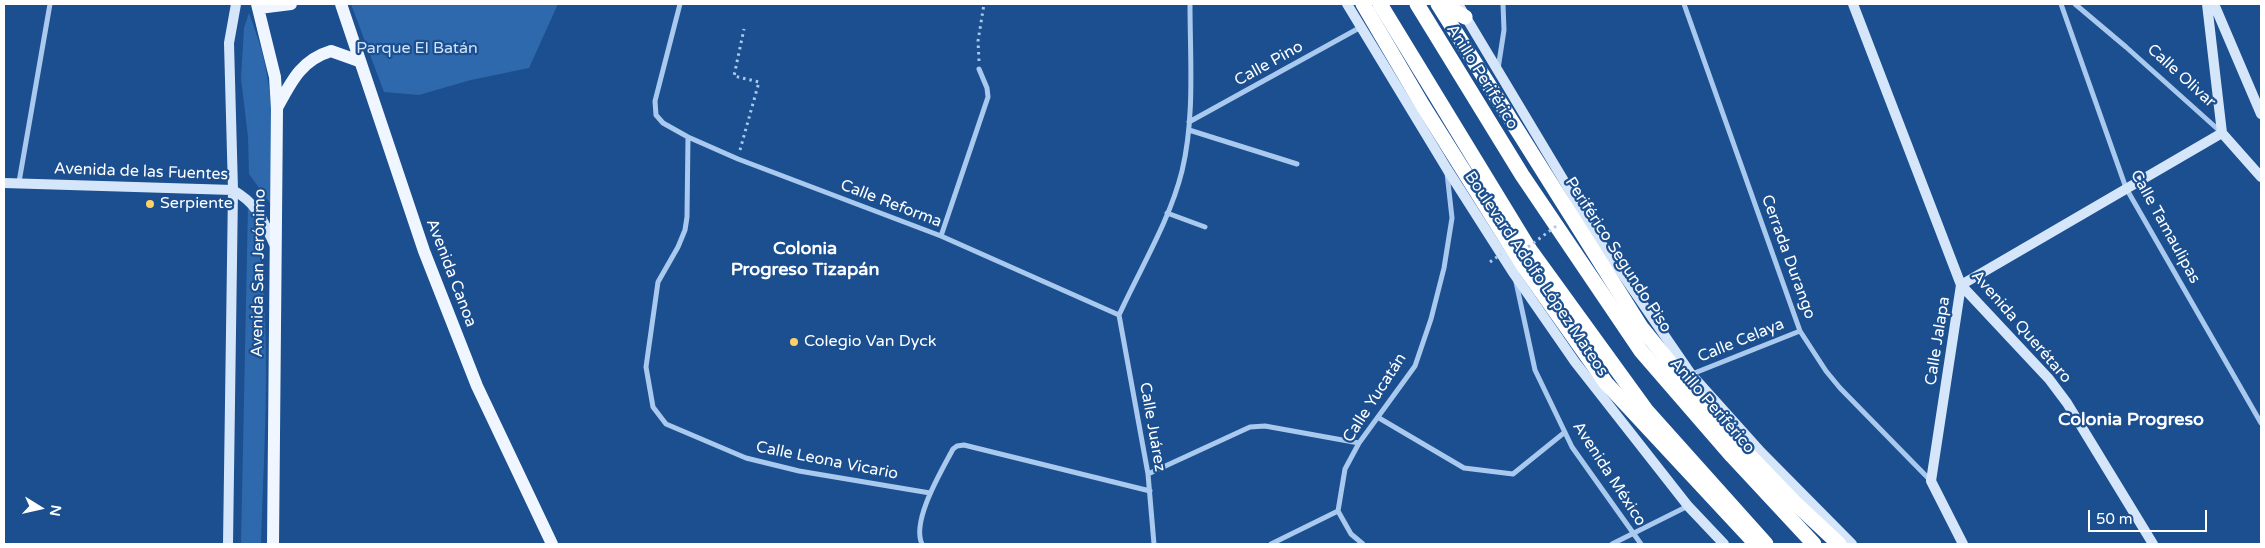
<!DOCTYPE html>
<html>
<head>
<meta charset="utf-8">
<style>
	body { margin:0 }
	#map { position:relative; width:2265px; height:548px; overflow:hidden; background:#1b4f8f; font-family:"Varela Round",sans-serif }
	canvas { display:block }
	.frame { position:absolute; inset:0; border:5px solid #fff; pointer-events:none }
	.north { position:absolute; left:15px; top:483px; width:50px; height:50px; -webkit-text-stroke:4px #1b4f8f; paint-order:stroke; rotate:100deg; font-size:14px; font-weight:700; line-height:20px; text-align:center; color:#fff }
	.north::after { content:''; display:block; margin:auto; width:18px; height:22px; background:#fff; clip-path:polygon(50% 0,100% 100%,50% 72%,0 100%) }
	.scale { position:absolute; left:2088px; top:510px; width:119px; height:22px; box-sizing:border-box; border:2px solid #fff; border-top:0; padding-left:6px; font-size:15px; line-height:18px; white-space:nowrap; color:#fff; -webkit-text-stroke:4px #1b4f8f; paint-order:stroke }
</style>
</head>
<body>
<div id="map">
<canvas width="2265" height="548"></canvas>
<div class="frame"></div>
<div class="north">N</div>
<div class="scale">50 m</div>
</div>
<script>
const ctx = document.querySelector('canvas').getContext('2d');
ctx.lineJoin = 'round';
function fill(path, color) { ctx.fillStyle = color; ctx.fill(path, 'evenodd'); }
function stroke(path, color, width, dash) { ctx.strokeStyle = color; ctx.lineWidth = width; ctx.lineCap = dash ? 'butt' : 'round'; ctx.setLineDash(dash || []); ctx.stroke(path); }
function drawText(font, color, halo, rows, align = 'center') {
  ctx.font = font + ' "Varela Round",sans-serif'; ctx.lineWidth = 4.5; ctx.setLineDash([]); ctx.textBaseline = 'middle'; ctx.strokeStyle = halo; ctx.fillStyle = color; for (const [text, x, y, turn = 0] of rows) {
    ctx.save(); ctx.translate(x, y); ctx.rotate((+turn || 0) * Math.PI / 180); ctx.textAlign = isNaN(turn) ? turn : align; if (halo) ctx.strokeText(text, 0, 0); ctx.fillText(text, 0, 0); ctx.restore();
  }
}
const green = new Path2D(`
	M351 4H558L529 68 471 80 419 95 384 92Z
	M249 13C256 33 264 54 267 76 275 117 271 161 270 203L249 174 248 137 241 78 244 28Z
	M248 205C260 224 259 249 262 271 270 362 264 453 261 544H241Z`);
const path = new Path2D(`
	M979 61 978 41 984 4
	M740 150 759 82 734 76 744 29`);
const street = new Path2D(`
	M680 4 655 101 656 115 663 123 688 137 738 159 941 236 1119 315
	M1684 4 1800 331 1826 371 1840 388 1931 481
	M2061 4 2126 188 2261 423
	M2075 4 2126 47 2222 133
	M1498 69 1504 30 1503 4
	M1189 122 1361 27
	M1189 130 1297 164
	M688 137 687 217 685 230 678 247 658 282 646 367 653 407 666 424 746 458 799 471 930 493
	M19 182 50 4
	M1167 213 1205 227
	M941 236 988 97 987 88 979 69
	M1516 282 1535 370 1572 447 1641 544
	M1119 315C1140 269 1170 220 1182 171 1195 117 1190 59 1190 4
	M1119 315 1148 474 1154 544
	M1692 374 1800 331
	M1379 418 1464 468 1513 474 1565 432
	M1148 474 1250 427 1265 426 1359 443
	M922 544C911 521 942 470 953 449L957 446 964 445 1150 491
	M1271 544 1338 511
	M1363 544 1351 534 1338 511 1345 469 1359 443 1415 366 1431 319 1444 268 1452 218 1447 173
	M1612 544 1688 506`);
const secondary = new Path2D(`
	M1347 4 1447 169 1514 274 1575 362 1688 506 1724 544
	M1458 4 1603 246 1691 374 1761 452 1852 544
	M1853 4 1961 285 2049 379 2067 403 2153 544
	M2207 4 2222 133
	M2214 4 2261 114
	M2222 133 2261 177
	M4 183 233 190C258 204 263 221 275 246
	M228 544 233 190 229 43 236 4
	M1963 544 1931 481 1961 285 2222 133`);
const primary = new Path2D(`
	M257 4 275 77 277 109 273 544
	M341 4 424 251 477 386 552 544
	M259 8 291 4
	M277 108C291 82 301 60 331 51L359 61`);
const highway = new Path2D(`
	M1380 4 1530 250 1646 410 1766 544
	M1417 4 1522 175 1641 351 1732 456 1814 544
	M1441 4 1465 17`);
const pathBridge = new Path2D(`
	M1575 197 1582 191
	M1528 247 1559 224
	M1490 262 1501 254`);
const highwayBridge = new Path2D(`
	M1363 4 1423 106 1524 267 1606 383 1756 544
	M1438 4 1641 327 1723 428 1795 503 1839 544`);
const markers = [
	[150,204,5,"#ffd166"],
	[794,342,5,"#ffd166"]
];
const parkNames = [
	["Parque El Batán",417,49]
];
const streetNames = [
	["Calle Pino",1269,64,-29],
	["Calle Olivar",2181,76,42],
	["Anillo Periférico",1482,77,58],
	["Avenida de las Fuentes",141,172,2],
	["Calle Reforma",891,204,21],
	["Calle Tamaulipas",2165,227,61],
	["Periférico Segundo Piso",1618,255,57],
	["Cerrada Durango",1788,257,70],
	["Avenida San Jerónimo",259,273,-89],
	["Avenida Canoa",451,273,69],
	["Boulevard Adolfo López Mateos",1536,274,56],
	["Avenida Querétaro",2021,327,49],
	["Calle Celaya",1741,341,-22],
	["Calle Jalapa",1938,341,-81],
	["Calle Yucatán",1375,398,-57],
	["Anillo Periférico",1712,406,49],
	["Calle Juárez",1152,427,80],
	["Calle Leona Vicario",827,461,11],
	["Avenida México",1609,474,57]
];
const poiNames = [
	["Serpiente",160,204],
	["Colegio Van Dyck",804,342]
];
const neighbourhoodNames = [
	["Colonia",805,249],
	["Progreso Tizapán",805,270],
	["Colonia Progreso",2131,420]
];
fill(green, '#2e69ad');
stroke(path, '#a9c9ee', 3, [2.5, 4]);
stroke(street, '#a9c9ee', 5);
stroke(secondary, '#d6e6fa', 10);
stroke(primary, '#f0f6ff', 12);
stroke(highway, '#fff', 15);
stroke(pathBridge, '#a9c9ee', 3, [2.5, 4]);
stroke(highwayBridge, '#fff', 15);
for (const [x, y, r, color] of markers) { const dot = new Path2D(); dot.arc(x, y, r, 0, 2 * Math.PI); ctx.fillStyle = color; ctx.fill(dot); stroke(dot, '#1b4f8f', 2); }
drawText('16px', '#cfe3fa', '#1b4f8f', parkNames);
drawText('16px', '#fff', '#1b4f8f', streetNames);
drawText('16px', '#fff', '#1b4f8f', poiNames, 'left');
drawText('bold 18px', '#fff', '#1b4f8f', neighbourhoodNames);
</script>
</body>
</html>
